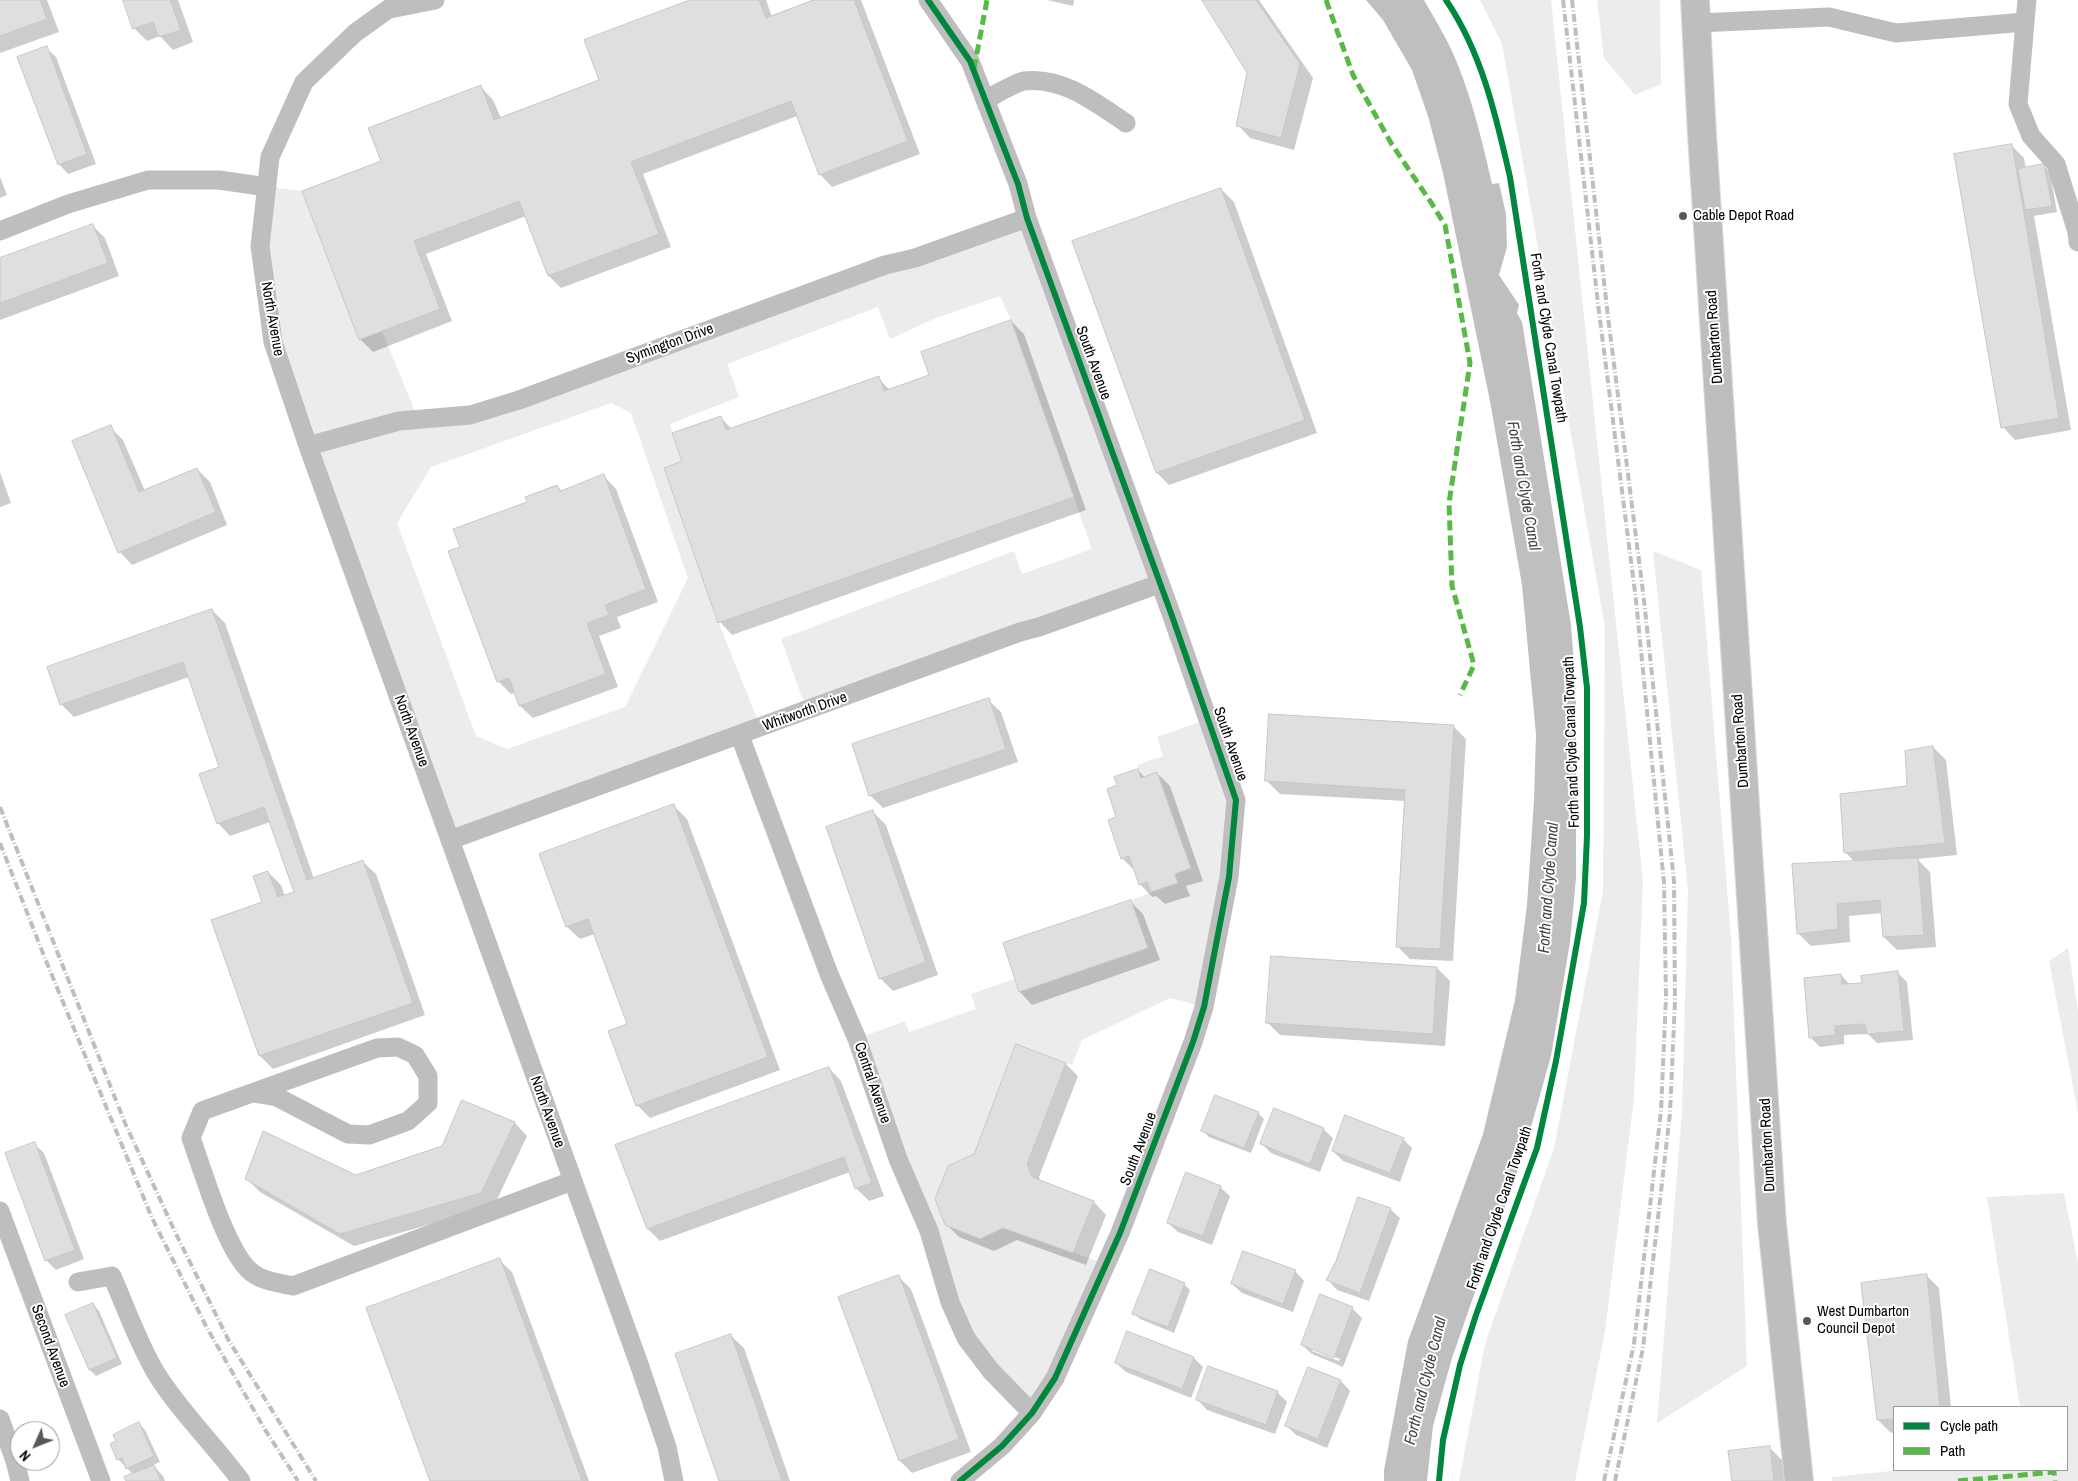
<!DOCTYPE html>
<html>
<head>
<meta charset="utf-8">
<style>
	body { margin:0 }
	#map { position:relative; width:2078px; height:1481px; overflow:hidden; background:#fff; font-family:"Archivo Narrow",sans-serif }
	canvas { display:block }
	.legend { position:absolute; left:1893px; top:1406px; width:175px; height:65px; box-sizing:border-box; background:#fff; border:1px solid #999; margin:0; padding:6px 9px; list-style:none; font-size:15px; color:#000 }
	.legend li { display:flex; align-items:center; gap:10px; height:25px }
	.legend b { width:25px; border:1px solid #999 }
	.north { position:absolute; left:10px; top:1421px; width:50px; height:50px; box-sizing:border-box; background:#fff; border:1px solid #999; border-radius:50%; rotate:226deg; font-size:14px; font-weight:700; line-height:20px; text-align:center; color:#000 }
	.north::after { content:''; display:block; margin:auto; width:18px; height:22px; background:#595959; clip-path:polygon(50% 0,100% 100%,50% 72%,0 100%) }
</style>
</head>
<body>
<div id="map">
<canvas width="2078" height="1481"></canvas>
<ul class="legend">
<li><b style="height:6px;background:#00873e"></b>Cycle path</li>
<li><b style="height:6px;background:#58b947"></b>Path</li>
</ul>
<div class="north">N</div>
</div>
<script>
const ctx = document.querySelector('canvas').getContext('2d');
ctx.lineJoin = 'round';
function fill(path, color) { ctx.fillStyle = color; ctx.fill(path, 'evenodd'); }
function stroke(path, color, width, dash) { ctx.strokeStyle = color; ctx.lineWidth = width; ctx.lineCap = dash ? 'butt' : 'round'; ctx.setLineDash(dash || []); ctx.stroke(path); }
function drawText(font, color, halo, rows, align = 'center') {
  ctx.font = font + ' "Archivo Narrow",sans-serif'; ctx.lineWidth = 4; ctx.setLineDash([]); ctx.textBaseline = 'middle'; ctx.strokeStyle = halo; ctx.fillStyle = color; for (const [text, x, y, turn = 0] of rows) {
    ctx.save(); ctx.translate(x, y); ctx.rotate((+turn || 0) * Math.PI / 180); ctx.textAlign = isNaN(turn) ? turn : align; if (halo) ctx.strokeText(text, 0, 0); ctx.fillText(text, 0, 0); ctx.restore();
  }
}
const green = new Path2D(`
	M1480 0H1551L1643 882 1634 1098 1605 1331 1575 1481H1459L1485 1344 1554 1148 1603 891 1605 627 1502 44Z
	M1597 0H1660L1661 84 1635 95 1604 58Z
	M267 187 302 191 359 339 382 331 418 419 470 415 1027 218 1159 584 807 711 781 639 1014 551 1022 574 1092 549 1011 320 1000 296 936 318 890 339 878 307 727 364 739 397 670 424 682 461 664 468 717 619 761 728 450 840 273 342ZM611 403 631 413 688 578 625 707 507 749 476 736 397 523 431 467Z
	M1653 551 1701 570 1731 937 1747 1366 1657 1423 1682 1112 1688 890Z
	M1208 719 1236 800 1204 1007 1170 998 1082 1040 1072 1065 1016 1044 974 1154 948 1166 935 1199 945 1225 980 1239 1003 1228 1106 1264 1032 1413 966 1338 857 1039 905 1021 909 1032 976 1009 971 994 1014 979 1019 992 1148 948 1131 900 1178 883 1175 874 1190 868 1158 772 1141 778 1137 765 1163 756 1157 737Z
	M2068 948 2078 1011V1113L2049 961Z
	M2064 1193 2078 1263V1481H1832V1477L1901 1470H2067V1407H2020L1987 1197Z`);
const water = new Path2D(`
	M1366 0H1424C1436 21 1449 42 1458 65 1473 103 1483 144 1492 184L1499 183 1506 214 1507 247 1499 275 1519 305 1517 313 1522 322 1571 625 1576 691V878L1570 942 1551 1056 1524 1152 1452 1358 1433 1426 1427 1481H1384V1470L1408 1341 1483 1134 1515 1000 1527 905 1534 801 1536 734 1522 585 1490 401 1443 173 1428 116 1412 70 1383 20Z`);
const shadow = new Path2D(`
	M0 0H47L59 32 0 53Z
	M124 0H178L193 42 173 50 160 36 147 41 134 28Z
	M693 0H766L772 17 817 0H861L920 154 832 187 820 174 797 116 643 174 671 247 561 288 549 276 526 216 426 254 452 321 373 352 360 339 382 162 481 87 493 100 501 118 601 81Z
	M1047 0H1074L1073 6Z
	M1203 0H1259L1313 78 1294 150 1250 138 1238 125 1248 73Z
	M46 48 56 57 96 164 68 174 59 164Z
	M2011 145 2024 158 2026 169 2044 166 2050 172 2057 212 2034 216 2071 430 2015 440 2003 427Z
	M0 177 7 195 0 198Z
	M1221 189 1234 202 1317 433 1169 485 1157 473Z
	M92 225 105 238 119 276 0 320V259Z
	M1011 321 1024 334 1086 510 732 635 720 622 684 462 721 418 732 429 878 378 890 390 930 376Z
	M110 427 123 440 145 491 197 469 210 482 227 525 132 565 120 552Z
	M0 472 11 503 0 507Z
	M604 476 616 489 658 602 617 617 621 628 599 636 618 687 533 718 520 706 515 693 511 694 498 681 461 548 529 503 557 486 562 491Z
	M212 610 225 623 314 879 363 862 376 874 425 1015 273 1069 260 1056 213 921 264 903 268 872 281 885 285 896 295 892 270 822 230 836 218 823 221 767 189 677 74 717 61 704Z
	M988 700 1001 712 1018 762 883 808 870 795Z
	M1453 726 1466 739 1453 961 1410 959 1397 946 1406 801 1280 794 1267 781Z
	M1933 747 1946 760 1957 855 1917 859 1930 872 1936 947 1897 950 1884 937 1882 913 1849 916 1850 942 1811 946 1798 933 1855 862 1846 853 1908 788Z
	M1138 770 1145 778 1157 773 1170 786 1203 881 1186 886 1190 896 1165 904 1156 896 1152 897 1140 884 1135 871 1122 858 1118 818 1119 786Z
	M674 806 687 819 780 1070 650 1118 637 1105 629 1025 595 934 580 939 567 927 541 855Z
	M873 812 886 825 938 975 893 991 880 978Z
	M1130 901 1143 914 1160 960 1032 1005 1020 992 1005 944Z
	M1437 968 1450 981 1445 1046 1280 1035 1267 1022Z
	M1897 972 1907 982 1913 1040 1877 1043 1868 1034 1844 1035V1044L1820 1047 1810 1037 1841 975 1850 985H1863Z
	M1066 1064 1078 1076 1039 1177 1041 1182 1094 1202 1106 1215 1086 1265 1017 1240 994 1251 959 1237 946 1224 975 1155Z
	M829 1068 841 1081 884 1196 869 1201 856 1188 850 1172 660 1241 648 1229Z
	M462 1102 515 1123 527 1136 494 1206 354 1246 260 1192 247 1179 355 1176 443 1147Z
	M1258 1113 1264 1119 1251 1153 1209 1137 1203 1131Z
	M1323 1129 1333 1138 1320 1172 1271 1153 1261 1143Z
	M1403 1139 1412 1148 1400 1182 1343 1161 1333 1151Z
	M34 1144 44 1153 84 1259 56 1270 46 1260Z
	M1220 1187 1230 1196 1212 1245 1178 1232 1168 1223Z
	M1390 1209 1400 1218 1369 1301 1337 1290 1328 1280Z
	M499 1260 512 1272 589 1481H431Z
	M1295 1271 1304 1281 1293 1312 1242 1293 1232 1284Z
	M898 1276 911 1289 971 1452 912 1473 900 1461Z
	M1927 1276 1939 1288 1951 1407H1894V1432L1891 1433 1878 1420Z
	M1184 1284 1190 1290 1174 1333 1140 1319 1134 1313Z
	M1321 1296 1353 1309 1362 1318 1343 1367 1312 1354 1302 1345ZM1312 1348 1340 1359 1339 1361 1312 1351Z
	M93 1304 99 1311 122 1364 96 1376 90 1370Z
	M1128 1332 1194 1358 1203 1367 1191 1398 1126 1372 1116 1363Z
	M731 1336 744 1348 790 1481H721Z
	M1341 1381 1350 1391 1327 1448 1296 1435 1286 1425Z
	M1277 1392 1287 1402 1275 1434 1207 1410 1198 1400Z
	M139 1424 145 1430 160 1462 153 1465 163 1476 165 1481H127L134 1475 119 1460 111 1445Z
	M1770 1448 1789 1467 1790 1481H1733Z`);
const building = new Path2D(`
	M0 0H40L47 19 0 36Z
	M123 0H170L181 30 159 37 153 22 133 29Z
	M690 0H759L766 18 813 0H854L908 141 819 175 791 101 631 162 659 234 548 276 519 201 414 241 440 309 359 340 302 191 381 161 368 128 481 85 494 120 599 80 584 40Z
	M1202 0H1256L1300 64 1281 138 1236 126 1247 73Z
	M47 46 87 154 58 165 17 57Z
	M2012 144 2059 418 2001 428 1954 154Z
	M2044 164 2052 206 2025 210 2018 169Z
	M1221 188 1305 420 1156 473 1072 241Z
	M93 224 108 263 0 303V258Z
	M1011 320 1074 497 718 623 664 468 682 461 672 433 721 416 726 430 879 376 884 391 929 375 921 352Z
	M111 425 139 492 197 468 216 512 118 553 72 441Z
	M604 474 646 589 605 605 609 615 587 623 606 674 519 706 509 678 497 682 448 551 460 547 453 529 527 502 525 497 557 485 560 491Z
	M212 609 307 880 363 860 413 1003 259 1056 211 920 262 902 253 876 268 871 278 897 294 892 264 807 217 824 199 774 219 767 183 662 60 705 47 667Z
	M989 698 1006 749 869 796 852 744Z
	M1269 714 1454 725 1440 949 1396 947 1405 790 1265 781Z
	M1933 746 1945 843 1844 853 1840 794 1907 786 1905 751Z
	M1138 769 1141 778 1157 772 1191 868 1175 874 1178 883 1151 892 1147 882 1139 885 1129 856 1121 859 1108 820 1116 817 1107 789 1117 785 1114 777Z
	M674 804 768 1057 636 1106 608 1031 627 1024 588 919 566 927 539 854Z
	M873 810 926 962 879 979 826 827Z
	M1918 858 1924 935 1883 937 1880 900 1837 904 1838 929 1797 934 1792 864Z
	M1131 900 1148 948 1019 992 1003 943Z
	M1271 956 1437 967 1433 1034 1266 1023Z
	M1898 971 1904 1031 1867 1034 1865 1024 1835 1026V1035L1809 1038 1804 978 1841 974 1842 984 1862 983 1861 976Z
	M1016 1044 1066 1063 1027 1164 1032 1177 1094 1201 1073 1253 1003 1228 980 1239 945 1225 935 1199 948 1166 974 1154Z
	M829 1067 872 1183 855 1189 844 1157 647 1229 615 1145Z
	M1215 1095 1259 1112 1244 1148 1201 1131Z
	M462 1100 515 1122 481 1193 340 1234 245 1179 263 1131 356 1175 442 1146Z
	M1274 1108 1324 1128 1310 1164 1260 1144Z
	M1345 1115 1404 1138 1390 1173 1332 1151Z
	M35 1142 75 1250 45 1261 5 1153Z
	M1186 1172 1221 1186 1203 1236 1167 1223Z
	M1358 1197 1391 1208 1360 1293 1326 1280 1336 1261Z
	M1243 1251 1296 1270 1283 1304 1231 1284Z
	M500 1258 582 1481H430L366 1308Z
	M1150 1269 1185 1283 1168 1327 1132 1314Z
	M1927 1274 1940 1407H1894V1419L1877 1420 1861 1283Z
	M899 1275 959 1439 899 1461 838 1297Z
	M1320 1294 1353 1307 1334 1358 1301 1345Z
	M93 1303 117 1358 89 1370 65 1315Z
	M1127 1331 1194 1357 1182 1389 1115 1363Z
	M731 1334 782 1481H719L675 1354Z
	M1208 1366 1278 1391 1266 1425 1196 1400Z
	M1308 1367 1341 1380 1318 1439 1285 1426Z
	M139 1422 154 1456 126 1469 122 1458 117 1460 110 1444 116 1441 113 1435Z
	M1770 1446 1774 1481H1732L1728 1451Z
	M154 1465 161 1481H126L124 1477Z`);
const minor = new Path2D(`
	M401 0 355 33 304 82 270 157 260 246 273 342 308 446 639 1364 667 1447 674 1481
	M928 0 970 61 1018 184 1027 218 1172 616 1236 800 1229 877 1204 1007 1193 1042 1120 1233 1055 1378 1032 1413 1002 1446 960 1481
	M390 9 435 0
	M2025 22 2027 0
	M1698 23 1829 17 1896 33 2025 22 2018 104 2031 136 2056 164 2077 232 2078 242
	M985 100C995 95 1014 83 1024 81 1062 76 1096 103 1126 123
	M0 231 68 204 148 180H219L267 187
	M308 446 399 421 470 415 519 400 885 265 915 258 1027 218
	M740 736 829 974 857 1039 898 1159 929 1231 950 1302 966 1338 991 1371 1032 1413
	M450 840 1020 632 1039 627 1159 584
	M253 1093 277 1097 348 1134 369 1135 408 1121 428 1103V1076L415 1055 398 1047 377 1048 202 1111 191 1138C203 1171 226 1250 250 1271 261 1281 279 1283 293 1286L572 1181
	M0 1211 101 1481
	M78 1282 112 1276C126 1308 138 1343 156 1373 180 1412 214 1444 241 1481
	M0 1419 15 1461 20 1481`);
const primary = new Path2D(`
	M1695 0 1702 135 1772 1224 1799 1481`);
const rail = new Path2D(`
	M1563 0 1599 312 1636 600 1664 883 1666 997 1661 1111 1634 1344 1604 1481
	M1572 0 1608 317 1644 600 1674 881 1675 1001 1670 1113 1643 1348 1615 1481
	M0 807 125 1123 176 1234 229 1341 316 1481
	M0 843 44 956 152 1218 206 1326 264 1428 298 1481`);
const quiet = new Path2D(`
	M1326 0 1353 75 1391 143 1432 204 1445 225 1470 363 1449 503 1452 586 1474 665 1460 695
	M974 69 987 0
	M1958 1481 2054 1472 2055 1481`);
const cycleway = new Path2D(`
	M928 0 970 61 1018 184 1027 218 1172 616 1236 800 1229 877 1204 1007 1193 1042 1120 1233 1055 1378 1032 1413 1002 1446 960 1481
	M1439 1481 1443 1440 1460 1365 1476 1315 1537 1148 1556 1061 1584 903 1587 836V688L1580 627 1510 177C1496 116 1482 53 1446 0`);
const markers = [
	[1683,216,5,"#595959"],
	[1807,1321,5,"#595959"]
];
const poiNames = [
	["Cable Depot Road",1693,216],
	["West Dumbarton",1817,1312],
	["Council Depot",1817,1329]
];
const streetNames = [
	["North Avenue",272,319,80],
	["Dumbarton Road",1715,337,-94],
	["Forth and Clyde Canal Towpath",1548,338,81],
	["Symington Drive",670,344,-20],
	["South Avenue",1093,363,70],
	["Whitworth Drive",805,712,-20],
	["North Avenue",411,731,70],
	["Dumbarton Road",1741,741,-94],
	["Forth and Clyde Canal Towpath",1572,742,-92],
	["South Avenue",1230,744,71],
	["Central Avenue",872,1083,71],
	["North Avenue",547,1112,70],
	["Dumbarton Road",1768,1145,-93],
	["South Avenue",1139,1149,-69],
	["Forth and Clyde Canal Towpath",1500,1208,-71],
	["Second Avenue",50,1346,70]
];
const waterNames = [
	["Forth and Clyde Canal",1523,486,80],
	["Forth and Clyde Canal",1549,888,-86],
	["Forth and Clyde Canal",1426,1381,-76]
];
fill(green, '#ececec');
fill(water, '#bfbfbf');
fill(shadow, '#0003');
fill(building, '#dfdfdf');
stroke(building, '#c7c7c7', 1);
stroke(primary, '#dbdbdb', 30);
stroke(minor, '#bebebe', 19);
stroke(primary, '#bebebe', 28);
stroke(rail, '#bebebe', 4, [8, 2.5, 1, 2.5]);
stroke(quiet, '#58b947', 5, [10, 5]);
stroke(cycleway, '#00873e', 6);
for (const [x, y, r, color] of markers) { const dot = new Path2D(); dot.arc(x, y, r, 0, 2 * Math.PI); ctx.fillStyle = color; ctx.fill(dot); stroke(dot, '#fff', 2); }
drawText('15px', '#000', '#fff', poiNames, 'left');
drawText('15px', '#000', '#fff', streetNames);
drawText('italic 16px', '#444', '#fff', waterNames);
</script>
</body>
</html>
